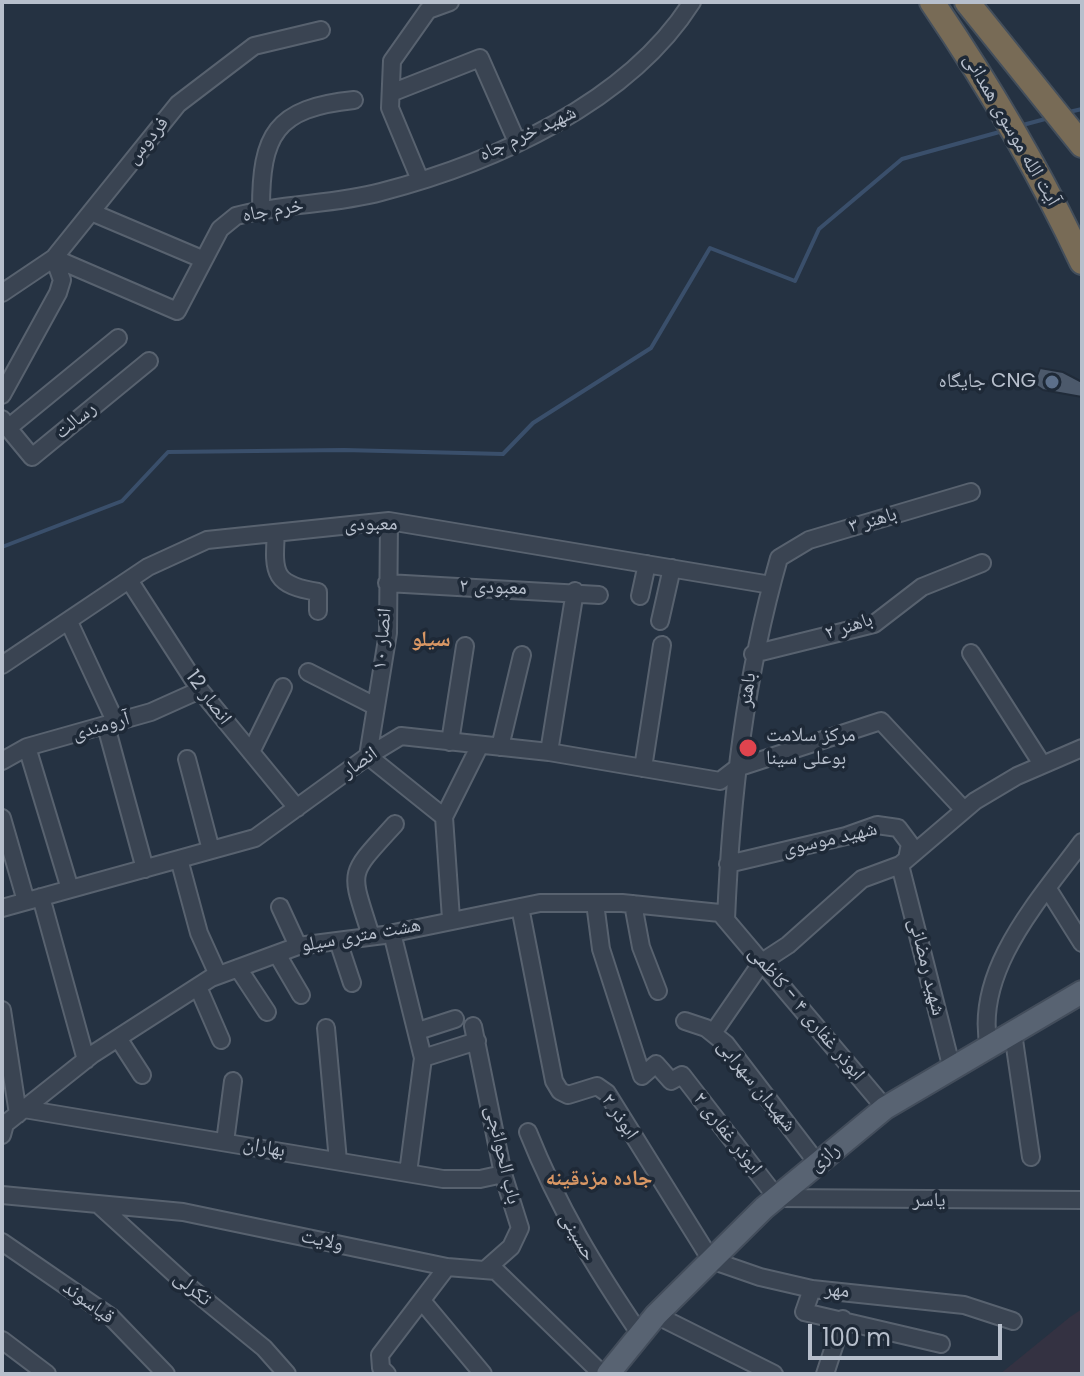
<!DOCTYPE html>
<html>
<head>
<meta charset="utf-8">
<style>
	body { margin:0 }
	#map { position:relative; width:1084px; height:1376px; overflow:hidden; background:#253242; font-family:Poppins,sans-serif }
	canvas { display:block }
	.frame { position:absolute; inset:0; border:4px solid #b7bfcc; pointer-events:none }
	.scale { position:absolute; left:808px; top:1324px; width:194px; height:36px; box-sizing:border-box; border:4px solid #b7bfcc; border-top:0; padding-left:10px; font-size:24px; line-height:28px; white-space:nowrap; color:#b7bfcc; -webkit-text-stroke:6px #1e2937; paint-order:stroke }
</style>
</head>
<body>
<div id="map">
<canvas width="1084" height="1376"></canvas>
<div class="frame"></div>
<div class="scale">100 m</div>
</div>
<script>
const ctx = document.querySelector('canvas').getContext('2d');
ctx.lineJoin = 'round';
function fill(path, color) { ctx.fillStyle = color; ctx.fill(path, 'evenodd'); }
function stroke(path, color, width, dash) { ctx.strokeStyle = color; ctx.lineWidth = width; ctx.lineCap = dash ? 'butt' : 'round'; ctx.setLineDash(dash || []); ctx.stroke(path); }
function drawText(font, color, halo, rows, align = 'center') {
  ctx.font = font + ' Poppins,"Noto Naskh Arabic",sans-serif'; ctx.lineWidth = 7; ctx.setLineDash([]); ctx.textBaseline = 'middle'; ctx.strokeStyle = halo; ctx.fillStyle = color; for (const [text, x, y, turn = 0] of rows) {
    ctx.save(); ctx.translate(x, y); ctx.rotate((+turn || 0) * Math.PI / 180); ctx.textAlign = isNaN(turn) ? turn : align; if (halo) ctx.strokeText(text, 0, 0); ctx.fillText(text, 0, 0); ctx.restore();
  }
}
const medical = new Path2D(`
	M1082 1309V1374H1000L1070 1317Z`);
const stream = new Path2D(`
	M1069 112 1082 109
	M1019 126 1049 118
	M2 547 122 501 168 452 344 450 503 454 533 423 651 348 710 248 795 281 819 229 902 159 1003 131`);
const building = new Path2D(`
	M1040 368 1063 372 1082 382V397L1043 390 1034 384Z`);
const minor = new Path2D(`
	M391 93 480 58 517 142
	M420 180 390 108 392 61 428 10 450 2
	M261 209C261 135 275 108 354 100
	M91 212 202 259
	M54 258 177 311 220 229 236 216C283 203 333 205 381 192 493 163 628 103 692 2
	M2 293 54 258 178 104 254 46 321 30
	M2 395 58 293 62 280 54 258
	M2 419 8 428 118 338
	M8 428 32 457 149 361
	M276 533C273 574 274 585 318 592V611
	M129 580 200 690 297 808
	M387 583 599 595
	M640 596 647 564
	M660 621 672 568
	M69 622 116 723
	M971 653 1042 764
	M753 654 874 624 922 587 982 563
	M2 665 148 567 207 540 389 521 771 585
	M308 672 375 706
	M106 726 145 869
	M450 742 465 646
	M27 747 70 889
	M500 747 522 655
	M251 752 283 687
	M549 752 575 591
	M368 756 388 633 389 521
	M368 756 444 817
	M187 759 211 850
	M2 761 27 747 151 712 200 690
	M643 768 662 645
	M2 818 26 901
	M179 859 199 933 218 975
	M728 864 846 836 877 825 898 828 910 844 907 859
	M900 865 952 1069
	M1048 889 1082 943
	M41 897 86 1060
	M595 903 601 949 642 1076 656 1064 671 1081 682 1075 777 1198 1082 1200
	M633 904 641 947 658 991
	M280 907 298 946
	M520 907 554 1081 560 1091 568 1095 597 1086 607 1093 711 1260 760 1277 812 1289 964 1305 1013 1321
	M2 908 255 838 368 756 401 736 549 752 720 781 737 768 881 721 964 810
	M451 919 444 817 480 745
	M726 920C731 797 745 677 779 558L809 540 971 492
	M392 933 423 1058 408 1173
	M371 936C350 868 346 878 395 824
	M338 941 352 983
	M277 954 301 995
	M238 968 267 1012
	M198 987 221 1040
	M2 1010 18 1114
	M685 1021 706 1028 726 1044 818 1164
	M473 1026 503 1174 520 1228 511 1247 485 1270
	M326 1028 338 1161
	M418 1031 455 1019
	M713 1033 762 962 788 945 862 879 900 865 975 801 1017 776 1082 748
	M1013 1033 1031 1157
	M118 1038 142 1075
	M989 1047C973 971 1040 899 1082 842
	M423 1058 477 1041
	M24 1109 443 1179H480L503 1174
	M528 1132C558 1207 595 1268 640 1334
	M2 1135 5 1124 93 1054 211 978 298 946 384 935 540 903H622L720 913 885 1108
	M225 1142 233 1081
	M2 1195 183 1212 447 1267 496 1271 602 1374
	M98 1204 188 1286 264 1348 287 1374
	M2 1242 111 1317 166 1374
	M812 1289 804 1312 941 1344
	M422 1301 483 1374
	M656 1315 774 1374
	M2 1340 47 1374
	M387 1374 381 1368 380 1355 447 1267
	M825 1374 843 1319`);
const major = new Path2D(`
	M608 1374 656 1315 764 1208 885 1108 1082 992`);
const highway = new Path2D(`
	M932 2C989 86 1039 170 1082 262
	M967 2 1082 145`);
const markers = [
	[1052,382,8,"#5c6f8a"],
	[748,748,10,"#e0444e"]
];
const streetNames = [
	["آیت الله موسوی همدانی",1011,130,60],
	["شهید خرم جاه",528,134,-25],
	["فردوس",148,141,-51],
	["خرم جاه",273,211,-10],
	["رسالت",76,421,-39],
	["باهنر ۳",873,521,-16],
	["معبودی",371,525,-1],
	["معبودی ۲",493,588,2],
	["باهنر ۲",849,627,-18],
	["انصار ۱۰",383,639,-85],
	["باهنر",748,690,-82],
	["انصار 12",208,698,53],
	["آرومندی",101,727,-16],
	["انصار",360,763,-35],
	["شهید موسوی",830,840,-13],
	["هشت متری سیلو",361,936,-10],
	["شهید رمضانی",926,967,76],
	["ابوذر غفاری ۴ - کاظمی",806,1014,50],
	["شهیدان سهرابی",756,1086,51],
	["ابوذر ۲",619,1117,56],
	["ابوذر غفاری ۲",727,1134,52],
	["بهاران",264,1148,10],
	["باب الحوائجی",502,1155,77],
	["رازی",825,1158,-39],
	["یاسر",929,1201],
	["حسینی",577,1237,60],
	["ولایت",322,1241,12],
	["تکرلی",192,1289,40],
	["مهر",837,1291,6],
	["قیاسوند",88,1303,36]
];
const poiNames = [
	["جایگاه CNG",1036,382],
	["مرکز سلامت",766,736,"left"],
	["بوعلی سینا",766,759,"left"]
];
const neighbourhoodNames = [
	["سیلو",431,640],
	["جاده مزدقینه",599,1179]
];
fill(medical, '#343242');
stroke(stream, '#3a4f6b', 4);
fill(building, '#4c596b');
stroke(building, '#202b39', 2);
stroke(minor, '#58626f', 20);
stroke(major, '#434d5b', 26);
stroke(highway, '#444f5c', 28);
stroke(minor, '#3a4452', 16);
stroke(major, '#586372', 22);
stroke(highway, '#786b56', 24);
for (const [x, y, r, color] of markers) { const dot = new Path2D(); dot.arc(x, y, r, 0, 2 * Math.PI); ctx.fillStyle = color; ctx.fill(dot); stroke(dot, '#1e2937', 3); }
drawText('20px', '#b7bfcc', '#1e2937', streetNames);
drawText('20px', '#b7bfcc', '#1e2937', poiNames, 'right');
drawText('bold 22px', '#d99764', '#1e2937', neighbourhoodNames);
</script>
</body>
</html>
